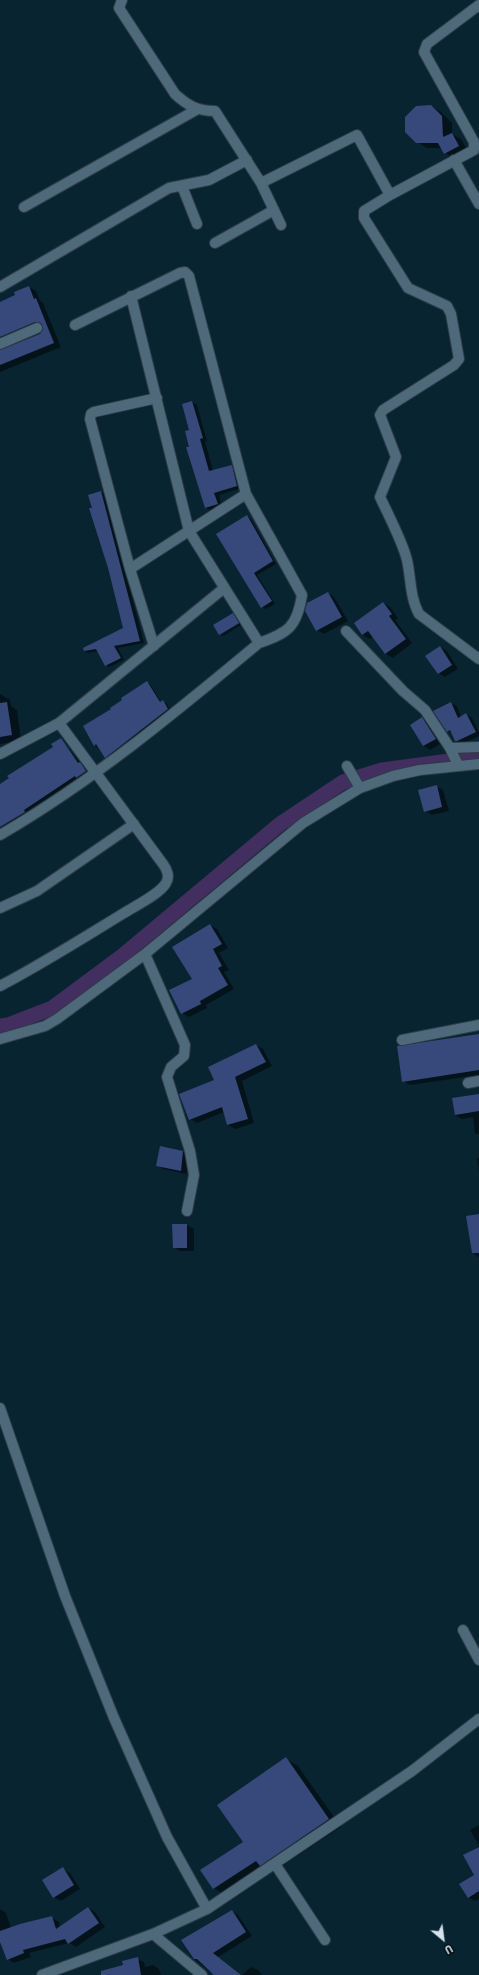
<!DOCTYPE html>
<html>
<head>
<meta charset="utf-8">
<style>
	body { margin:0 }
	#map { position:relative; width:479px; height:1975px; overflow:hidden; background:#092431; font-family:Barlow,sans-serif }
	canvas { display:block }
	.north { position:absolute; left:423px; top:1919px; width:40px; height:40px; -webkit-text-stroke:3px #030c12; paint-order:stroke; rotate:151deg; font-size:11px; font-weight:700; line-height:16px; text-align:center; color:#d3e2eb }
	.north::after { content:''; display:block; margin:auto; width:14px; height:18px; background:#d3e2eb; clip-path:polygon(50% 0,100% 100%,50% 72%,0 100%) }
</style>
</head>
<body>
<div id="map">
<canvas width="479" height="1975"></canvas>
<div class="north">U</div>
</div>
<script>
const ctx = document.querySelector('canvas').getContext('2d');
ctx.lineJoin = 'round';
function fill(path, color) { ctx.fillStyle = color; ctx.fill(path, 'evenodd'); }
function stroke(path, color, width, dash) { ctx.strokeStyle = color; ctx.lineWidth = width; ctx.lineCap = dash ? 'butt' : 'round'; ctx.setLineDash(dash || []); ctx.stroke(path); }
const shadow = new Path2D(`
	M431 106 441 112 452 123V134L461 139 468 151 455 159 445 153 442 148H427L417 142Z
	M29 287 36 291 40 301 43 303 61 347 0 372V303L17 296ZM42 325 44 329 41 335 1 351 0 347 4 342Z
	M192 402 197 405 207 441H205L213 471 232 466 236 469 242 488 219 495 222 507 210 510 206 508 191 447Z
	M101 492 105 494 144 643 118 648 124 660 109 667 106 665 98 651 88 653 84 651 124 629 95 519 93 508Z
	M247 516 251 519 276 564 257 575 275 604 266 609 262 607 218 535Z
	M328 593 334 597 348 621 324 634 317 630Z
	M383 603 390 607 398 618 395 620 412 643 393 658 386 654 373 636 370 639 363 635 355 624Z
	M240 623 241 625 223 636 221 635Z
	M440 647 447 651 458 669 445 677 438 673Z
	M147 682 150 684 161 702 166 703 171 711 108 759 95 745 84 727 112 710Z
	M0 694 10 700 11 706 17 710 21 741 0 744Z
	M451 703 457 706 461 717 466 714 472 718 479 732V736L462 744 456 741 453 734 448 731Z
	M422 719 429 723 442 743 430 750 424 746Z
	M61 740 89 773 81 779 79 778 0 832V785L55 747Z
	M436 786 443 790 449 811 432 815 425 811Z
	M210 925 217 929 228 948 219 953 229 970 224 972 234 989 206 1005 207 1008 189 1017 182 1013Z
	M479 1034V1075L410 1085 403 1081Z
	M256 1045 263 1049 272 1066 242 1081 254 1123 235 1129 228 1125 224 1112 197 1123 190 1119 216 1081Z
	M479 1095V1135L475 1133 473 1117 462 1119 455 1115Z
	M160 1148 183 1152 190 1156 187 1174 163 1169 157 1165Z
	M477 1158H479V1171Z
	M479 1215V1257L474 1254 467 1217Z
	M173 1225H187L194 1229V1251H180L174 1247Z
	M286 1759 298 1766 341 1827 273 1872 268 1869 226 1895 213 1888 245 1843Z
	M479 1825V1899L475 1901 468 1897 476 1875 465 1856 479 1846 470 1830Z
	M63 1869 70 1873 80 1889 61 1901 54 1897Z
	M88 1908 95 1912 105 1927 76 1947 69 1943 29 1953 31 1957 14 1963 8 1959 0 1939V1909L6 1913 11 1928 52 1918 59 1922 60 1927Z
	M232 1911 238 1915 252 1936 218 1957 241 1975H215L194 1959Z
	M137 1959 144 1962 145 1967 153 1965 159 1969 161 1975H102Z
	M251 1967 258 1970 262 1975H242Z`);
const canal = new Path2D(`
	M0 1026 8 1025 52 1008 122 956 280 824 343 782 382 770 479 757`);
const building = new Path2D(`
	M431 105 442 116 443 137 452 133 459 146 444 154 438 143H416L405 132V117L416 106Z
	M29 286 34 299 36 298 54 343 0 365V350L40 334 43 329 41 323 35 322 0 337V302L15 295 14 292Z
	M192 401 203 438 200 439 209 471 232 465 237 486 214 493 218 504 205 508 186 447H189L185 431 189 430 182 404Z
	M101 491 140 641 114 646 121 658 105 666 96 649 84 651 83 648 123 628 108 568 89 508H92L88 495Z
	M247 515 273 561 254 573 272 601 261 608 216 534Z
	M328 592 342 617 316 631 305 611 307 603Z
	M383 602 392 614 389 616 406 639 385 654 368 631 362 635 354 623Z
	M233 613 239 623 219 635 213 625Z
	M440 646 452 665 438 674 425 656Z
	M147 681 160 702 163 700 168 709 105 758 96 744 94 746 83 726 111 709 110 708 122 700 121 698Z
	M7 702 12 735 0 737V703Z
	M451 702 458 718 466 713 476 732 457 741H455L450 730 447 732 433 711Z
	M422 717 436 739 423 746 410 725Z
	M61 738 78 763 80 762 86 771 76 778 75 776 24 810 25 812 0 827V784L9 778 7 776 53 747 51 744Z
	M437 785 442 807 424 812 418 790Z
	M210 924 222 944 213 949 222 966 218 968 228 985 200 1001 201 1004 181 1014 169 990 192 979 172 947Z
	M479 1034V1070L402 1082 397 1046Z
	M256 1044 266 1062 235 1077 248 1119 227 1125 222 1107 189 1120 179 1094 214 1080 208 1067Z
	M479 1094V1111L455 1115 452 1098Z
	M160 1146 183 1151 181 1171 156 1166Z
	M479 1214V1253H472L466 1216Z
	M172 1224H187V1248H173Z
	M286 1757 329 1819 260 1866 256 1861 213 1889 200 1870 243 1842 217 1805Z
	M479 1847V1891L468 1898 459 1884 474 1875 463 1855Z
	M63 1867 74 1885 53 1898 42 1880Z
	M88 1907 99 1923 68 1944 65 1939 23 1950 24 1953 7 1960 0 1942V1931L20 1924 52 1916 56 1929Z
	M232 1910 246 1932 213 1953 241 1975H214L197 1959H194L181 1940Z
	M138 1957 141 1975H101V1971L123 1965 122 1961Z`);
const minor = new Path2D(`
	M122 0 119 8 175 94C188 106 198 111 215 111L261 183 357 135 390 195
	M479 5 427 44 424 52 474 142V150L390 195 364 211V218L408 288 447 306 451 314 459 359 454 365 383 410 380 415 396 457 380 497C388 514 403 543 407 560 411 578 410 598 419 614L479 659
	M454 160 479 204
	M261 183 281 225
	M182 186 197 224
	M24 207 196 110
	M215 243 274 210
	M0 287 169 188 209 180 247 160
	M75 325 180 273 185 272 189 276 246 494 302 595C297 627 288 633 259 643
	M0 344 37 328
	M130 569 246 494
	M346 631 403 691 425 710 450 748 458 765
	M154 646 130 569 90 419 91 414 94 412 157 398
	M450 748 479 747
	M0 754 59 723 223 589
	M347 766 360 788
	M0 835C93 781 176 712 259 643L189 531 131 296
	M0 908 37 891 134 824
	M145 954 185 1045 184 1056 171 1067 167 1077 190 1151 194 1175 187 1211
	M0 986C42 964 83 938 124 913 135 906 160 894 166 883 170 877 167 869 163 864L59 723
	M0 1039 45 1026 57 1019 145 954 303 823 360 788 393 776 420 770 479 764
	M402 1040 479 1025
	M468 1083 479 1081
	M0 1408 65 1596 114 1718 167 1837 207 1909
	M463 1630 479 1660
	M275 1864 325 1940
	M153 1934 202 1975
	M42 1975 153 1934 207 1909 412 1771 479 1719`);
fill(shadow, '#0007');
stroke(canal, '#422e5f', 15);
fill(building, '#37497a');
stroke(minor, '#2e3c47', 12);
stroke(minor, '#4e6979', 10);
</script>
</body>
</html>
